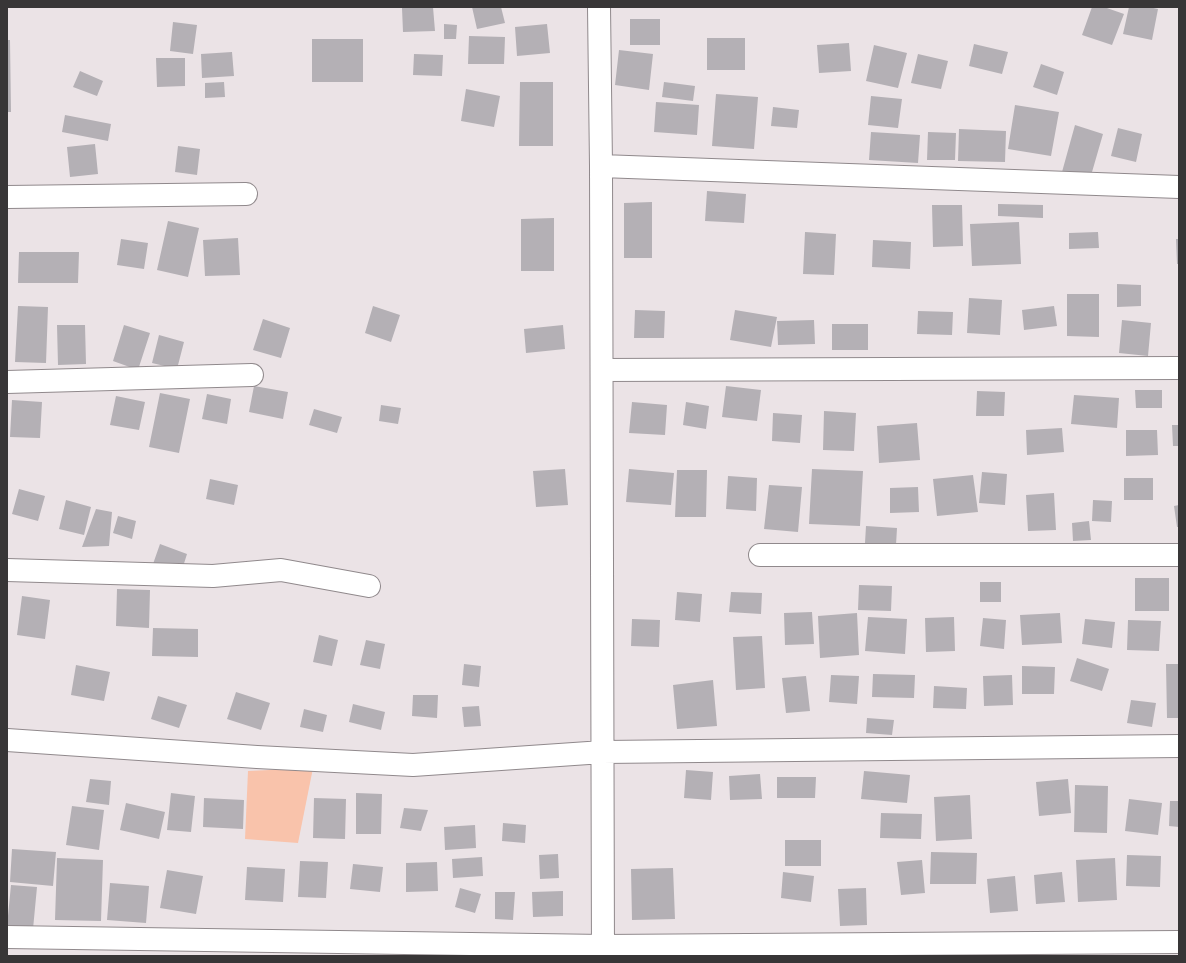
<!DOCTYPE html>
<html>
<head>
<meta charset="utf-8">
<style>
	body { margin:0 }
	#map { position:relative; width:1186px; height:963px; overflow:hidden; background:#ebe3e6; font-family:"Playfair Display",serif }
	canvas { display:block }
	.frame { position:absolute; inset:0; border:8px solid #383637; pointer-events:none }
</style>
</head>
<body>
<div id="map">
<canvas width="1186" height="963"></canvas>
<div class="frame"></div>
</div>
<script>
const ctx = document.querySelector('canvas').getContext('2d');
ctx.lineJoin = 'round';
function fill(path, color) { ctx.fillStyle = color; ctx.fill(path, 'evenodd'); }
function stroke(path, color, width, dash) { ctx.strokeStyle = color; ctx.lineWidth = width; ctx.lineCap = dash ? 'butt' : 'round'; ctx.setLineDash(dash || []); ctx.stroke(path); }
const green = new Path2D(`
	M313 768 298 843 245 839 248 771Z`);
const building = new Path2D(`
	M433 7 435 31 403 32 402 8Z
	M472 7H501L505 23 477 29Z
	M1092 7H1104L1124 14 1112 45 1082 35Z
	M1129 7H1149L1158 9 1152 40 1123 34Z
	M630 19H660V45H630Z
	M173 22 197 25 193 54 170 51Z
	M444 24 457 25 456 39H444Z
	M547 24 550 53 517 56 515 27Z
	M469 36 505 37 504 64H468Z
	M707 38H745V70H707Z
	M312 39H363V82H312Z
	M7 40H10L11 112H7Z
	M849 43 851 71 819 73 817 45Z
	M974 44 1008 52 1002 74 969 66Z
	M874 45 907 53 898 88 866 81Z
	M619 50 653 54 649 90 615 85Z
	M232 52 234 76 202 78 201 54Z
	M414 54 443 55 442 76 413 75Z
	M918 54 948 61 941 89 911 83Z
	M156 58H185V86L157 87Z
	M1041 64 1064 72 1057 95 1033 87Z
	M80 71 103 81 97 96 73 87Z
	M224 82 225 97 205 98V83Z
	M520 82H553V146H519Z
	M664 82 695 86 693 101 662 97Z
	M466 89 500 96 494 127 461 121Z
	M716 94 758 97 754 149 712 146Z
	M871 96 902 99 898 128 868 125Z
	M656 102 699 105 697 135 654 132Z
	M1015 105 1059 112 1051 156 1008 149Z
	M773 107 799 110 797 128 771 126Z
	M65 115 111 124 108 141 62 132Z
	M1075 125 1103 134 1090 179 1062 172Z
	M1118 128 1142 134 1136 162 1111 156Z
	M959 129 1006 131 1005 162 958 161Z
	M871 132 920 135 918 163 869 160Z
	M928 132 956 133 955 160H927Z
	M95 144 98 174 70 177 67 147Z
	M178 146 200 149 197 175 175 172Z
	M707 191 746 194 744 223 705 221Z
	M652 202V258H624V203Z
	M998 204 1043 205V218L998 216Z
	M932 205H962L963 246 933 247Z
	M554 218V271H521V219Z
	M168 221 199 228 188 277 157 270Z
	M1019 222 1021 264 972 266 970 224Z
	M805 232 836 234 834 275 803 274Z
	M1098 232 1099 248 1069 249V233Z
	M238 238 240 275 205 276 203 240Z
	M121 239 148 243 144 269 117 265Z
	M1176 239H1179V264H1177Z
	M873 240 911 242 910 269 872 267Z
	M19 252H79L78 283H18Z
	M1117 284 1141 285V306L1117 307Z
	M1067 294H1099V337L1067 336Z
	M969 298 1002 300 1000 335 967 333Z
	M18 306 48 307 46 363 15 362Z
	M373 306 400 315 391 342 365 333Z
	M1054 306 1057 326 1024 330 1022 310Z
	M635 310 665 311 664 338H634Z
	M735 310 777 317 771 347 730 340Z
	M918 311 953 312 952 335 917 334Z
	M263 319 290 328 281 358 253 350Z
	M814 320 815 344 778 345 777 321Z
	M1122 320 1151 323 1148 356 1119 353Z
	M832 324H868V350H832Z
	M57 325H85L86 364 58 365Z
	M124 325 150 333 138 370 113 361Z
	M563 325 565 349 526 353 524 329Z
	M159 335 184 342 177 369 152 363Z
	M254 386 288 392 283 419 249 412Z
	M726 386 761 390 757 421 722 417Z
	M1135 390H1162V408H1136Z
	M977 391 1005 392 1004 416H976Z
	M160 393 190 399 179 453 149 447Z
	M207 394 231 399 227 424 202 419Z
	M1074 395 1119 398 1117 428 1071 424Z
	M116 396 145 402 139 430 110 425Z
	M12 400 42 402 40 438 10 437Z
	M632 402 667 405 665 435 629 433Z
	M686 402 709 406 706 429 683 425Z
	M381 405 401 408 398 424 379 421Z
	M314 409 342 417 337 433 309 425Z
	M824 411 856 413 854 451 823 450Z
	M773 413 802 415 800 443 772 441Z
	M917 423 920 460 879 463 877 426Z
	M1172 425H1179V446H1173Z
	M1062 428 1064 452 1027 455 1026 430Z
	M1126 430H1157L1158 455 1126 456Z
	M565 469 568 505 536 507 533 471Z
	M629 469 674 473 671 505 626 502Z
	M812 469 863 471 860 526 809 524Z
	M677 470H707L706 517H675Z
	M982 472 1007 474 1005 505 979 503Z
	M973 475 978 512 937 516 933 479Z
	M728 476 757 478 756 511 726 509Z
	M1124 478H1153V500H1124Z
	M210 479 238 485 234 505 206 499Z
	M769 485 802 487 798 532 764 529Z
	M918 487 919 512 890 513V488Z
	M19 489 45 496 38 521 12 514Z
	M1054 493 1056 530 1028 531 1026 495Z
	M66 500 91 507 84 535 59 529Z
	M1093 500 1112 501 1111 522 1092 521Z
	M1179 505V527H1177L1174 506Z
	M96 509 112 512 109 546 82 547Z
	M118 516 136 521 132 539 113 533Z
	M1089 521 1091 540 1073 541 1072 523Z
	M866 526 897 528 896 545 865 543Z
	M160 544 187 554 181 573 153 564Z
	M1135 578H1169V611H1135Z
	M980 582H1001V602H980Z
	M859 585 892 586 891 611 858 610Z
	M117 589 150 590 149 628 116 626Z
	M677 592 702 594 700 622 675 620Z
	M731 592 762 593 761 614 729 612Z
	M22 596 50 600 45 639 17 635Z
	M812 612 814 644 785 645 784 613Z
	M857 613 859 655 820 658 818 616Z
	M1060 613 1062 643 1022 645 1020 615Z
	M868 617 907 619 905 654 865 651Z
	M954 617 955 651 926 652 925 618Z
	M983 618 1006 620 1004 649 980 646Z
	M632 619 660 620 659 647 631 646Z
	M1085 619 1115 622 1112 648 1082 644Z
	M1128 620 1161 621 1159 651 1127 650Z
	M153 628 198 629V657L152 656Z
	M319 635 338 640 332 666 313 662Z
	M762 636 765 688 736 690 733 637Z
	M366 640 385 644 380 669 360 665Z
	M1077 658 1109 669 1102 691 1070 681Z
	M464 664 481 666 479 687 462 685Z
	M1166 664H1179V718H1167Z
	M76 665 110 672 104 701 71 695Z
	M1022 666 1055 667 1054 694H1022Z
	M873 674 915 675 914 698 872 697Z
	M831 675 859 676 857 704 829 702Z
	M1012 675 1013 705 984 706 983 676Z
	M806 676 810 711 786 713 782 678Z
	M713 680 717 726 677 729 673 685Z
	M934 686 967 688 966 709 933 708Z
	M236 692 270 703 261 730 227 719Z
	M413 695H438L437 718 412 716Z
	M158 696 187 705 179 728 151 719Z
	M1131 700 1156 703 1152 727 1127 723Z
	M353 704 385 712 381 730 349 722Z
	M479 706 481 726 464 727 462 707Z
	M304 709 327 715 323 732 300 727Z
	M867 718 894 720 892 735 866 733Z
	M686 770 713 772 711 800 684 798Z
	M864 771 910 775 907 803 861 799Z
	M760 774 762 799 730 800 729 776Z
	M777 777H816L815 798H777Z
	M90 779 111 781 109 805 86 802Z
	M1068 779 1071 813 1039 816 1036 782Z
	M1075 785 1108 786 1107 833 1074 832Z
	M171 793 195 796 191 832 167 830Z
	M356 793 382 794 381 834H356Z
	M970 795 972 839 936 841 934 797Z
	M204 798 244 800 243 829 203 827Z
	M314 798 346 799 345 839 313 838Z
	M1129 799 1162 803 1158 835 1125 831Z
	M1170 801H1179V827L1169 826Z
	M126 803 165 812 159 839 120 830Z
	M72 806 104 810 99 850 66 845Z
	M404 808 428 810 421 831 400 828Z
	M881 813 922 814 921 839 880 838Z
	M503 823 526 825 525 843 502 841Z
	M475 825 476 848 445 850 444 827Z
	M785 840H821V866H785Z
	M12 849 56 852 53 886 10 882Z
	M931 852 977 853 976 884H930Z
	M558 854 559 878 540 879 539 855Z
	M1127 855 1161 856 1160 887 1126 886Z
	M482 857 483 876 453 878 452 859Z
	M57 858 103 860 101 921 55 920Z
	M1115 858 1117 900 1078 902 1076 860Z
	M922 860 925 893 901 895 897 862Z
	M300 861 328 862 326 898 298 897Z
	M437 862 438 891 406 892V863Z
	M353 864 383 867 380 892 350 889Z
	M247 867 285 869 283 902 245 900Z
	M673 868 675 919 632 920 631 869Z
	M167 870 203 876 196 914 160 908Z
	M783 872 814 876 811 902 781 898Z
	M1062 872 1065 902 1036 904 1034 875Z
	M1015 876 1018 911 990 913 987 879Z
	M110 883 149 886 146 923 107 920Z
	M11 885 37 887 33 929 7 926Z
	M460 888 481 894 475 913 455 907Z
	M866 888 867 925 840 926 838 889Z
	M563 891V916L533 917 532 892Z
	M495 892H515L513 920 495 919Z`);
const minor = new Path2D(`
	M599 7 601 166 603 956
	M601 166 1179 187
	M7 197 246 194
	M602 370 1179 368
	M7 382 252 375
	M760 555H1179
	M7 570 213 576 281 570 369 586
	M7 740 257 757 413 765 603 752 1179 746
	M7 937 603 946 1179 942`);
fill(green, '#f9c3ab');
fill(building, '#b4b0b5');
stroke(minor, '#90898c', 24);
stroke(minor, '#fff', 22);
</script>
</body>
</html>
